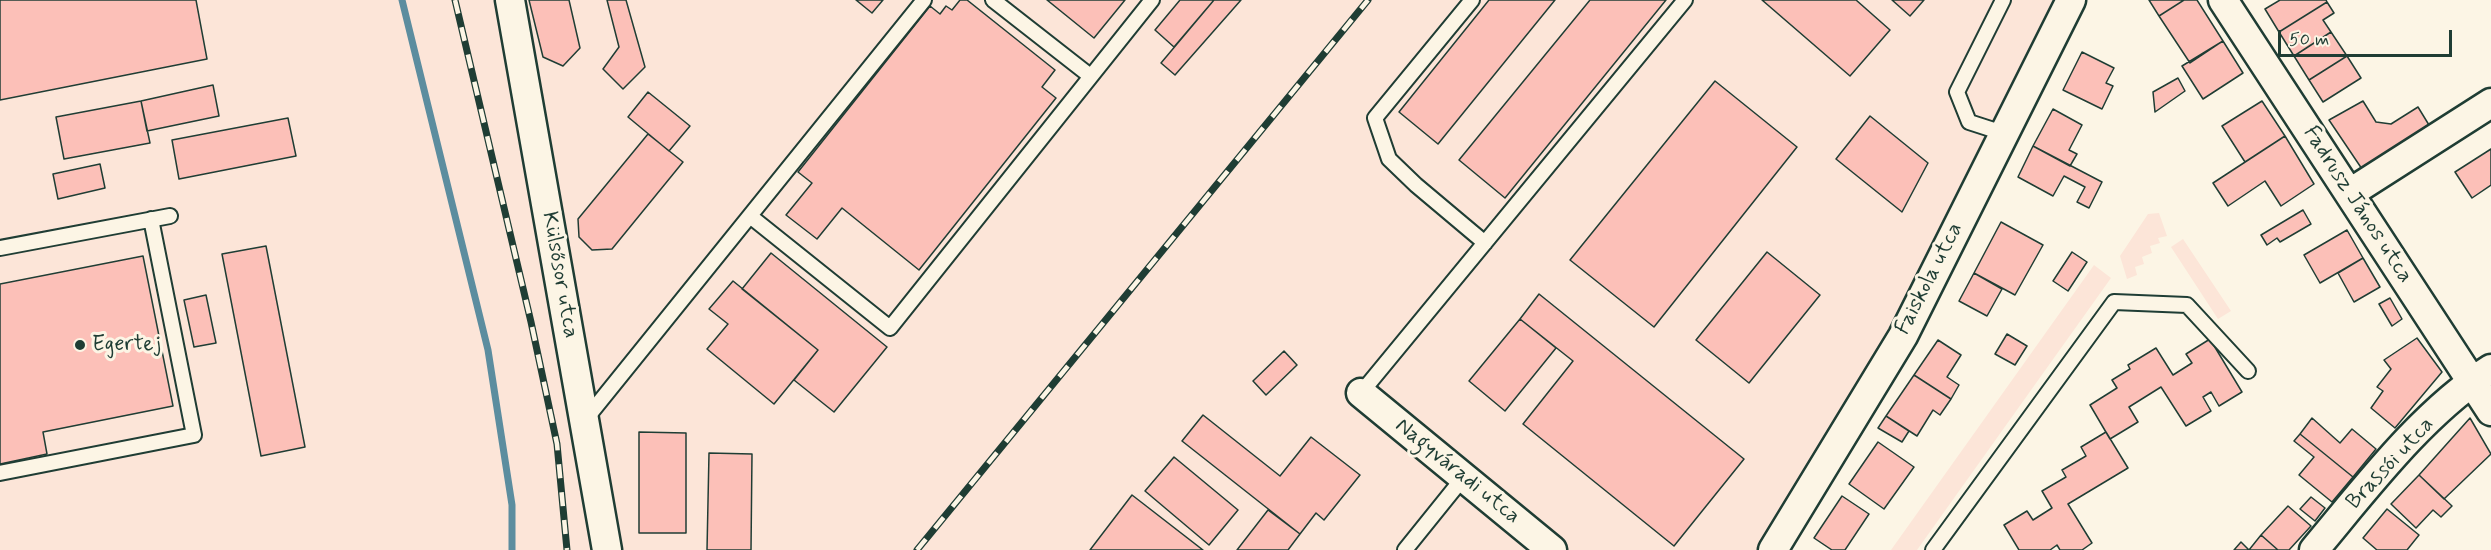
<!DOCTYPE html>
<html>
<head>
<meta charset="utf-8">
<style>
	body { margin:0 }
	#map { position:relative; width:2491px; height:550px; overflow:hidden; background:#fcf5e5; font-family:Mynerve,sans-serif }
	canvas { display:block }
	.scale { position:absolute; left:2278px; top:30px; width:174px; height:27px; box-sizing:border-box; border:3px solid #1f3d34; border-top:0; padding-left:8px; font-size:18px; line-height:21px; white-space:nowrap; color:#1f3d34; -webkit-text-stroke:4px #fcf5e5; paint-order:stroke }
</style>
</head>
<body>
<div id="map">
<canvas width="2491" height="550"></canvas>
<div class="scale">50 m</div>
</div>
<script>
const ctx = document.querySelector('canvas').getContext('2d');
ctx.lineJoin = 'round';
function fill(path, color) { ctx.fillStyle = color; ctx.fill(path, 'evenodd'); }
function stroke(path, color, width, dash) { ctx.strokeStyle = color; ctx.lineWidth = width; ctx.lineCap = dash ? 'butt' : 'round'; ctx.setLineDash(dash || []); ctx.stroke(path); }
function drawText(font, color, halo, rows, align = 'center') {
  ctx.font = font + ' Mynerve,sans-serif'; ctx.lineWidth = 6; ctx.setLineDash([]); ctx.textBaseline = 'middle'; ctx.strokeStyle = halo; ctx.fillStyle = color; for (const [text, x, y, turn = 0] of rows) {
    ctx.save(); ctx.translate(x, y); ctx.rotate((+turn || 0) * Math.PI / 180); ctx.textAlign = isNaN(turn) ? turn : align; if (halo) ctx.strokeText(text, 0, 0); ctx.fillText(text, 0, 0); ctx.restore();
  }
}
const built = new Path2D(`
	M0 0H2059L1892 330 1760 550H0Z
	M2159 213 2167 236 2158 238 2160 243 2150 246 2152 253 2142 257 2144 264 2135 267 2137 275 2127 279 2120 256 2148 214Z
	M2183 239 2231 311 2218 319 2171 247Z
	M2094 265 2111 278 1917 550H1891Z`);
const stream = new Path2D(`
	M402 0 488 350 512 505V550`);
const building = new Path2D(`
	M0 0H196L207 59 0 100Z
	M529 0H569L580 48 563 66 543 57Z
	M607 0H626L645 67 623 89 603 69 619 47Z
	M856 0H883L872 13Z
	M960 0H967L1055 70 1042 87 1056 98 919 270 842 208 817 239 786 215 812 183 798 172 930 6 940 14 946 6 952 10Z
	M1047 0H1125L1094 38Z
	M1180 0H1214L1174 47 1155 30Z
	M1214 0H1241L1175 75 1161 63Z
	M1489 0H1555L1438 144 1399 112Z
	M1590 0H1666L1505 198 1459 160Z
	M1762 0H1856L1890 30 1850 76Z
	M1892 0H1924L1910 16Z
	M2149 0H2184L2159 16Z
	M2184 0H2197L2223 41 2190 63 2159 16Z
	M2280 0H2326L2327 2 2279 32 2265 9Z
	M2327 2 2334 13 2323 20 2331 32 2294 56 2279 32Z
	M2331 32 2347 56 2309 80 2294 56Z
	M2223 41 2243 73 2203 99 2182 66Z
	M2082 52 2114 68 2106 83 2113 86 2102 109 2063 90Z
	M2347 56 2361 78 2323 102 2309 80Z
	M2178 78 2185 91 2155 112 2153 92Z
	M1715 81 1797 147 1654 327 1570 260Z
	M213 85 219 116 147 131 141 101Z
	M648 92 690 126 669 151 628 117Z
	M141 101 150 143 64 159 56 117Z
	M2262 101 2285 136 2245 162 2222 126Z
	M2363 101 2376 122 2391 124 2418 107 2429 125 2362 169 2329 120Z
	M2053 109 2082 125 2069 150 2077 154 2070 166 2033 146Z
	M1870 116 1928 163 1902 212 1836 159Z
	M288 118 296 156 179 179 172 140Z
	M648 134 683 162 612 249 592 250 579 237 578 219Z
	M2285 136 2314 184 2281 206 2265 181 2228 206 2213 183Z
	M2033 146 2102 182 2089 208 2077 202 2085 187 2064 176 2053 196 2018 177Z
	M2491 149V185L2472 198 2455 172Z
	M100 164 105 188 58 199 53 174Z
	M2303 210 2311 224 2280 242 2277 238 2267 245 2261 235Z
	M2001 222 2043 245 2015 295 1974 273Z
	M2347 230 2363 258 2320 283 2304 255Z
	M266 246 305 447 261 456 222 254Z
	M1767 252 1820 295 1749 383 1696 340Z
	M2072 252 2087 262 2068 291 2053 281Z
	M771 253 887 347 834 412 794 380 818 350 742 289Z
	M143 256 173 406 43 432 47 454 0 464V284Z
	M2363 258 2380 287 2354 302 2338 273Z
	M1974 273 2002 289 1987 316 1959 301Z
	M733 281 818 350 774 404 707 349 728 324 709 309Z
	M1539 294 1744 459 1674 546 1523 424 1573 361 1520 319Z
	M206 295 216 343 194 347 184 300Z
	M2390 298 2402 319 2392 326 2379 304Z
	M1520 319 1556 348 1505 411 1469 381Z
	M2007 334 2027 346 2015 365 1995 354Z
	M2417 338 2442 372 2395 428 2371 408 2383 391 2377 387 2391 369 2384 360Z
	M2210 339 2242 392 2219 406 2211 392 2203 397 2211 411 2186 426 2161 387 2129 407 2138 422 2110 439 2090 405 2117 388 2112 380 2130 369 2128 365 2156 348 2173 375 2192 363 2186 354Z
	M1938 340 1961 355 1947 377 1959 385 1951 399 1914 375Z
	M1284 351 1297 365 1266 395 1253 381Z
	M1914 375 1951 399 1940 415 1933 410 1917 436 1886 416Z
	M1203 415 1280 476 1311 437 1360 475 1324 520 1316 513 1300 534 1182 441Z
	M1886 416 1909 431 1902 442 1878 428Z
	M2312 418 2340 443 2352 429 2376 449 2353 477 2300 434Z
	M2470 418 2491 454 2444 499 2419 475Z
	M639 432 686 433V533H639Z
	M2106 432 2128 468 2068 504 2092 543 2082 550H2060L2057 545 2050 550H2019L2004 525 2027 511 2033 520 2052 508 2042 491 2066 477 2062 470 2086 456 2081 447Z
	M2300 434 2353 477 2332 502 2299 475 2314 457 2294 441Z
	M1878 442 1914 467 1884 509 1849 484Z
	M709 453 752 454 751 550H707Z
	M1174 457 1238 510 1209 545 1145 491Z
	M2419 475 2452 506 2441 517 2433 510 2416 528 2391 504Z
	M1132 495 1203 550H1090Z
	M1842 496 1869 514 1845 550H1832L1814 538Z
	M2311 497 2325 508 2315 521 2300 509Z
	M2288 506 2311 526 2289 550H2278L2261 535Z
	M2387 509 2419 535 2407 550H2377L2363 538Z
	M1268 510 1300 534 1288 550H1237Z
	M2261 535 2278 550H2234L2241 542 2249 550Z`);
const lane = new Path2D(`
	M993 0 1089 75
	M1472 0 1375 118 1389 159 1416 185 1485 243
	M2003 133 1969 122 1957 92 2003 0
	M750 216 890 328 1152 0
	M0 248 170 216
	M1361 393 1685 0
	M585 420 924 0
	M0 473 194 435 151 219
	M1405 550 1463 478
	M1933 550 2114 302 2187 305 2248 371`);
const street = new Path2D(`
	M510 0 607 550
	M2223 0 2491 411
	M2350 193 2491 103
	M1361 393 1552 550
	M1773 550 1903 336 2071 0
	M2314 550C2366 488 2422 413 2491 369`);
const rail = new Path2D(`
	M455 0 531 322 557 444 567 550
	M917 550 1368 0`);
const markers = [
	[80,345,6,"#1f3d34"]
];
const streetNames = [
	["Fadrusz János utca",2357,205,57],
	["Külsősor utca",559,275,80],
	["Faiskola utca",1930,279,-63],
	["Brassói utca",2391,464,-47],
	["Nagyváradi utca",1457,472,39]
];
const poiNames = [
	["Egertej",92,345]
];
fill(built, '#fce5d8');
stroke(stream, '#5c8d9f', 7);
fill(building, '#fcc0b8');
stroke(building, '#1f3d34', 1.5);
stroke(lane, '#1f3d34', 18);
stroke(street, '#1f3d34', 33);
stroke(lane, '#fcf5e5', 14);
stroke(street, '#fcf5e5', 28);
stroke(rail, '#1f3d34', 7);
stroke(rail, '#fcf5e5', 4.5, [14]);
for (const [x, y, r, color] of markers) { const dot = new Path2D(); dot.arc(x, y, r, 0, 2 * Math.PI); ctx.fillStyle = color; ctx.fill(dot); stroke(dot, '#fcf5e5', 2); }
drawText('22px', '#1f3d34', '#fcf5e5', streetNames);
drawText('22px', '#1f3d34', '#fcf5e5', poiNames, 'left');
</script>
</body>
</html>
